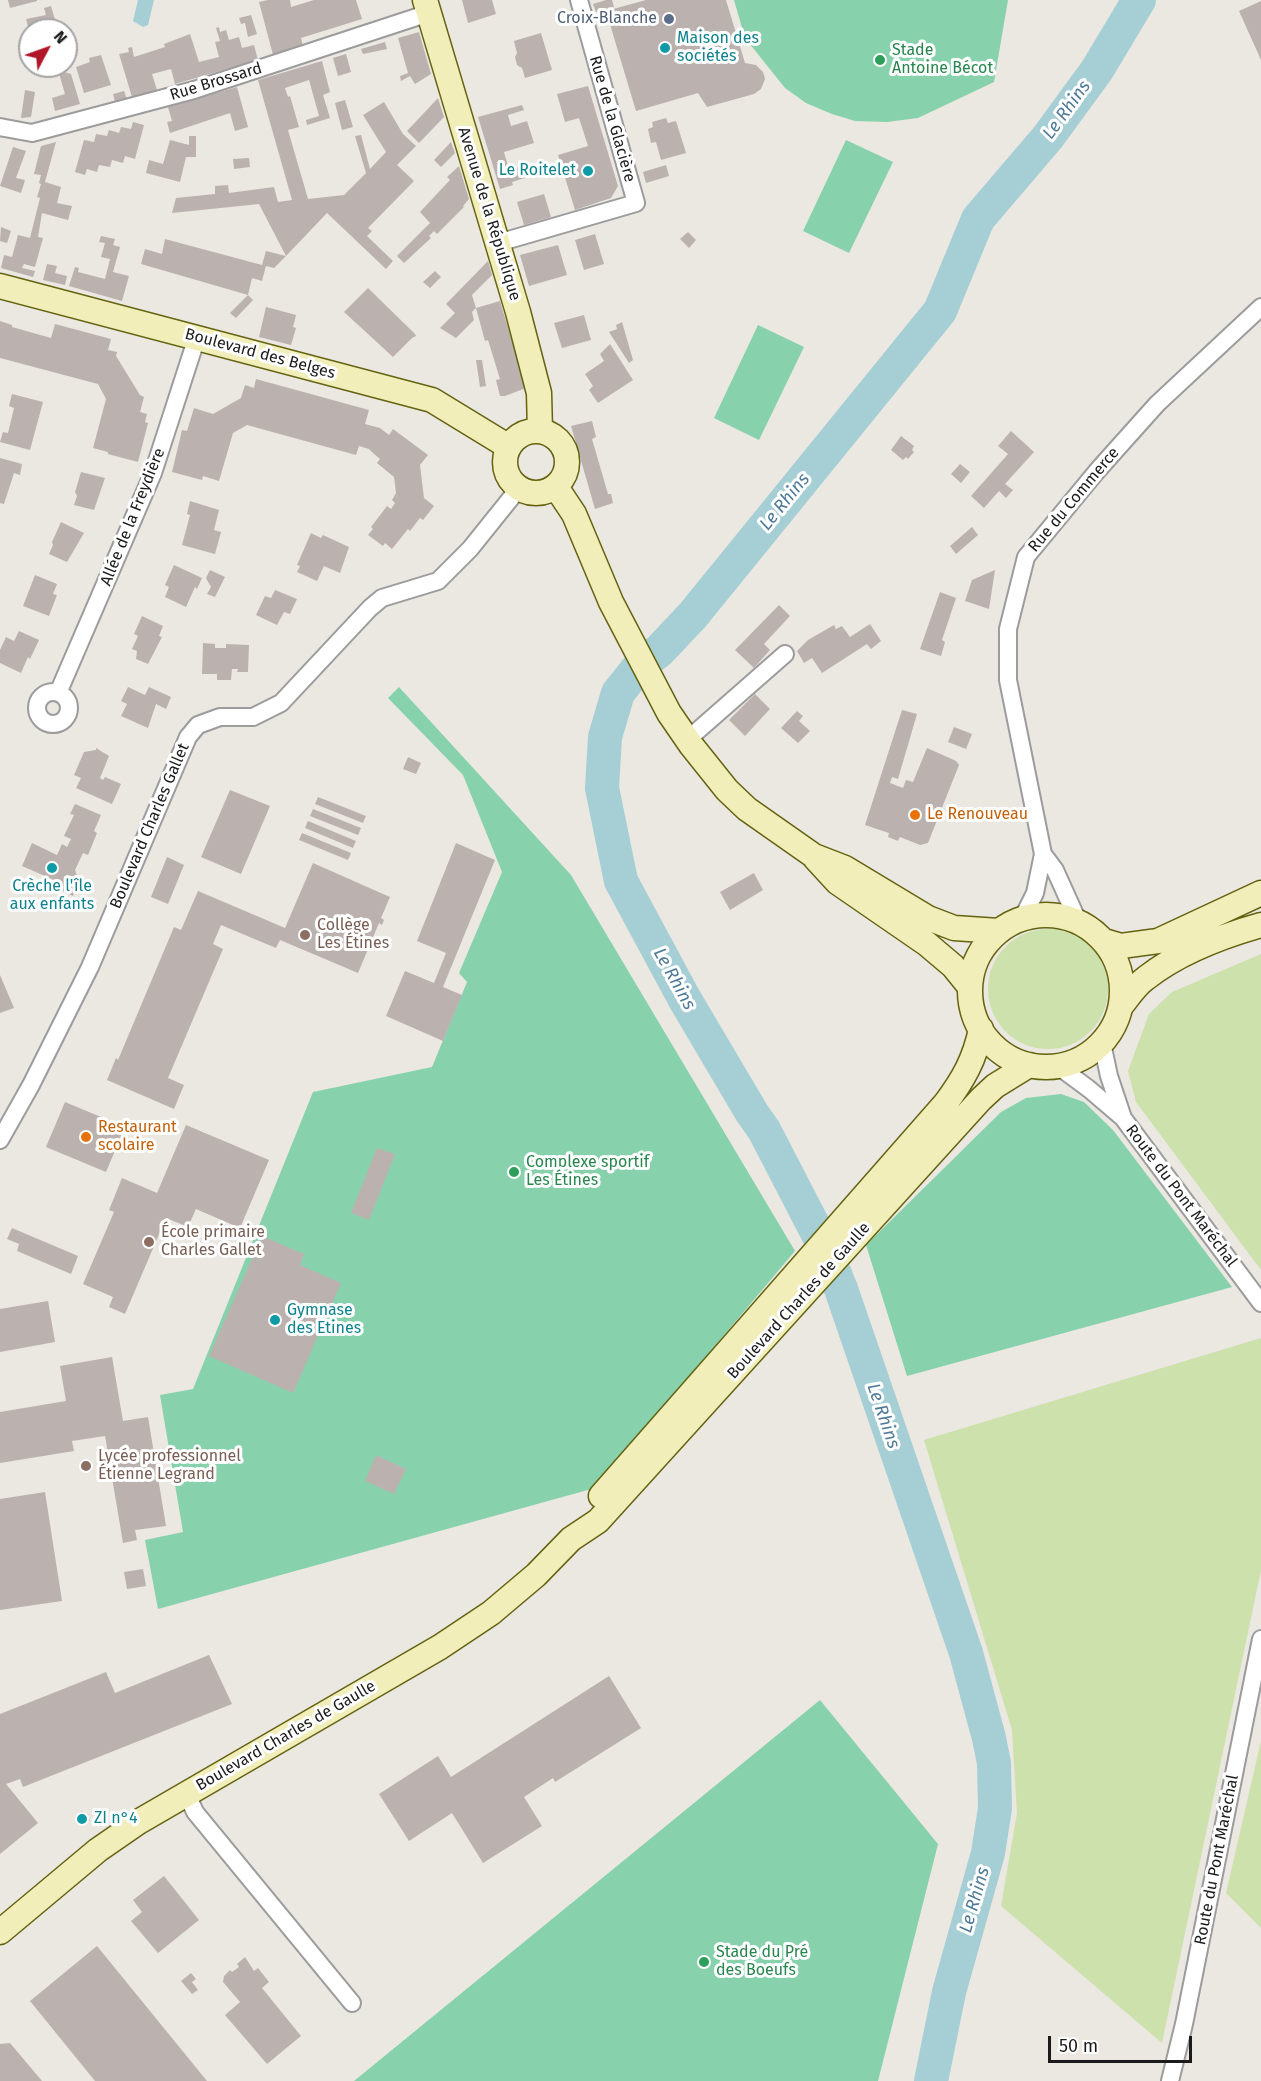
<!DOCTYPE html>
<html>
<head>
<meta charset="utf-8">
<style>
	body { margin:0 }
	#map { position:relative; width:1261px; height:2081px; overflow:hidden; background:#ebe7e1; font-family:"Fira Sans",sans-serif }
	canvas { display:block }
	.north { position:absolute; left:18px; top:18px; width:60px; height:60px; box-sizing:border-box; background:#fff; border:2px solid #a4a4a4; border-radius:50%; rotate:49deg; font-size:16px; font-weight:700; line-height:24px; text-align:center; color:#1b1b1b }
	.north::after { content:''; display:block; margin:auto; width:21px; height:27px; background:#b01627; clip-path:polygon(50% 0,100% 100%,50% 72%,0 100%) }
	.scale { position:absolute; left:1048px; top:2036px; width:144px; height:27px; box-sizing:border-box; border:3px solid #1b1b1b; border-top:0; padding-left:8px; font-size:18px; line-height:21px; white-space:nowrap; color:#1b1b1b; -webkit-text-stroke:4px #fff; paint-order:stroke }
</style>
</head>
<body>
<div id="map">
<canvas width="1261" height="2081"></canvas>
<div class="north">N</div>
<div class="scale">50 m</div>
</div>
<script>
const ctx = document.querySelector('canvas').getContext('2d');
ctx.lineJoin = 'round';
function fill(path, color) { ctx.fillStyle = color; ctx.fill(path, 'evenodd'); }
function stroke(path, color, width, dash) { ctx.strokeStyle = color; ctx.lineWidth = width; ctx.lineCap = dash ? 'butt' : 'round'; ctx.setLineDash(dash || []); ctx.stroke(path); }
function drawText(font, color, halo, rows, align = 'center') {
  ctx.font = font + ' "Fira Sans",sans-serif'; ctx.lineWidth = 6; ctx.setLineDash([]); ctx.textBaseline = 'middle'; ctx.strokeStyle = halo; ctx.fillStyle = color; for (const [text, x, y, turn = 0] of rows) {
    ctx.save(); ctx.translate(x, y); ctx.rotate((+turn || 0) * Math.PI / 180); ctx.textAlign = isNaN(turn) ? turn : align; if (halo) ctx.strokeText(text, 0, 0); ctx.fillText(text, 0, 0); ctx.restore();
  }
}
const grass = new Path2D(`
	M988 989a60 60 0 1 1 120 0a60 60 0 1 1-120 0Z
	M1261 954V1270L1136 1102 1128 1071 1149 1014 1172 992Z
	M1261 1338V1570L1162 2043 1001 1906 1017 1813 1012 1730 924 1440Z
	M1261 1741V1928L1226 1893Z`);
const pitch = new Path2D(`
	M734 0H1008L994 82 918 118 887 122 855 121 832 114 806 103 785 88 745 38Z
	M846 140 893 162 849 253 803 231Z
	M758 325 804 347 759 440 714 418Z
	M399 687 571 875 795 1251 595 1488 158 1609 145 1540 183 1532 160 1395 193 1389 313 1092 432 1067 467 982 459 973 502 872 463 775 388 698Z
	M1061 1094 1084 1102 1113 1130 1232 1287 907 1376 866 1245 1001 1112 1026 1098Z
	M820 1700 938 1844 878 2081H354Z`);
const water = new Path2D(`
	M138 0H154L148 25 143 27 133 21Z`);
const river = new Path2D(`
	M931 2081 949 1992 988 1853 995 1808 994 1763 989 1738 966 1653 841 1289 822 1242 764 1130 752 1113 684 998 621 881 602 788 605 737 618 693 638 668 660 650 693 615 940 311 978 219 1048 137 1097 70 1139 0`);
const building = new Path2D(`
	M8 0H37V1L10 8Z
	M268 0H290L291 7 314 0H356L362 19 301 38 303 46 273 55 259 2Z
	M462 0H492L496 14 468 23Z
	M606 0H612L614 7 596 12 593 4Z
	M646 0H726L745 63 756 65 763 72 765 79 761 89 754 94 707 107 698 93 636 111 606 11Z
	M1261 1V60L1239 11Z
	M51 6 58 30H29L26 19 46 15 44 8Z
	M251 15 257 34 248 37 245 23 241 24 239 18Z
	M219 27 220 32 226 30 229 40 239 37 242 48 254 45 258 60 175 84 171 69 152 74 157 90 132 97 119 54 129 52 128 48 132 47 134 57 165 47 164 44 190 34 199 62 219 57 215 42 220 41 216 28Z
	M419 32 431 74 415 84 410 76 401 81 400 76 408 73 398 38Z
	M541 33 552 70 525 78 522 68 517 65 515 57 517 53 514 41Z
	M385 42 387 49 363 54 361 49Z
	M346 54 351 72 338 76 333 58Z
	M101 55 111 85 84 93 76 67 90 62 89 58Z
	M322 61 330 92 323 95 330 118 307 125 306 120 319 116 309 80 285 88 288 97 290 96 299 127 288 130 308 199 344 195 366 173 355 136 361 135 370 169 386 152 363 115 384 102 403 134 416 146 397 165 414 181 368 228 372 231 367 236 393 261 386 269 327 213 286 256 259 204 172 213 176 198 215 194V186L228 185 229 193 274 187 278 202 292 200 258 80Z
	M58 70 71 74 80 104 55 111 52 98 65 94Z
	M588 86 618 186 611 198 575 210 558 155 588 146 579 118 565 122 557 94Z
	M237 87 248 127 235 131 230 113 170 133 167 122 172 121 168 107Z
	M25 90 35 92 31 117 21 118Z
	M124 91 127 99 115 102 113 94Z
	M438 98 444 117 419 143 407 131Z
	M345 100 353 127 342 130 335 103Z
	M522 105 524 110 508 115 511 126 527 121 534 143 504 152 509 170 528 164 530 174H528V177L512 182 513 185 500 189 478 117Z
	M666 118 668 123 676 121 686 153 661 160 656 142 651 143 648 129 653 127 652 122Z
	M133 122 144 125 135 159 125 156 123 163 112 160 110 167 99 165 97 172 87 169 85 175 75 172 84 140 94 142 96 134 107 136 109 130 119 133 121 127 131 129Z
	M189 136H196V157H186L180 182 146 173 149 160 163 164 170 140 189 145Z
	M56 142 45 182 61 187 57 203 72 206 68 220 42 213 38 237 43 238 35 267 24 264 22 268 35 271 33 277 1 268 4 255 12 257 18 235 30 238 40 198 37 197 41 184 39 183 41 175 34 174 41 146Z
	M451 142 455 153 441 167 434 160Z
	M13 147 26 151 16 178 25 180 21 193 0 186Z
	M249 158 250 167 234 169 233 159Z
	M666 165 669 176 646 183 643 172Z
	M459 166 469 199 463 206 464 207 437 234 434 231 429 236 431 238 404 263 397 256 430 223 420 212 450 180 447 177Z
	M544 194 551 217 524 225 517 202Z
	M1 227 11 231 7 243 0 241Z
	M688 232 696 240 689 248 680 239Z
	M595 234 604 264 584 270 575 240Z
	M101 236 115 239 113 245 120 247 113 272 129 276 122 301 69 286 75 267 79 268 78 272 105 279 110 259 101 257 105 243 99 242Z
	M165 239 262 265 266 251 286 256 274 268 266 266 262 281 252 278 248 295 141 264 145 249 162 254Z
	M558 245 567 275 529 286 520 255Z
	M488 261 492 275 472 295 476 308 500 301 526 388 505 396H500L496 380 500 379 488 340 485 341 476 308 472 312 474 320 456 338 440 328 455 313 446 304Z
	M47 264 57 266 55 273 67 276 65 285 43 280Z
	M435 271 441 277 430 288 423 282Z
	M368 288 415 334 416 336 412 338 393 357 344 312Z
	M248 295 253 300 236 318 230 313Z
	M266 307 296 315 293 327 296 328 291 345 259 337Z
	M584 315 591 340 562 348 554 323Z
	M0 321 12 325V327L51 338 55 324 111 339 108 350 117 352 116 356 140 395 144 397 140 412 147 414 145 422 148 423 138 462 108 454V452L93 448 106 399 98 384 0 358Z
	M622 322 633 360 629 363 609 332 617 329 616 325Z
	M610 344 633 380 598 403 589 390 593 386 585 374 604 361 600 354Z
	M476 360H482L486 386 480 387Z
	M256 379 369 410 365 424 380 428 389 435 393 429 428 455 420 465 424 498 434 506 423 520 420 518 410 531 408 529 392 549 385 543 383 546 368 535 373 529 371 527 387 506 391 509 395 503 392 500 396 493 394 477 377 463 380 459 374 454 369 449 359 446 356 455 247 425 233 433 219 481 203 476 202 480 172 472 182 430 187 431 194 408 213 414 241 398 245 385 254 388Z
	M12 394 43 402 30 450 0 442 3 432 8 433 14 408 9 406Z
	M592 421 596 437 592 439 608 494H611L613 503 595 509 571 426Z
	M1011 431 1034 452 1005 484 1013 490 1006 498 999 491 984 508 971 496 1008 454 998 446Z
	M901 436 914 446 912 450 914 452 908 459 906 457 903 460 891 450Z
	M0 458 22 464 20 475 14 473 4 504 0 503Z
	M960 464 970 472 961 483 951 474Z
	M81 472 105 478 94 510 74 505 77 496 75 492Z
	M190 501 219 510 214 530 221 532 215 554 182 545 190 515 187 514Z
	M61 522 84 533 67 562 49 554 53 545 52 542Z
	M972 527 978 535 956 554 950 546Z
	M311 533 321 538 323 535 349 547 340 573 324 566 317 581 297 572 300 566 297 565Z
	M174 565 202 578 197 589 195 587 186 607 165 597 169 587 165 585Z
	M210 570 225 577 215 597 207 594 211 587 206 578Z
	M995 570 989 609 965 601 972 580Z
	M35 575 57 584 53 594 57 595 49 616 23 606Z
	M275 590 297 599 290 614 284 612 277 625 256 615 265 596 271 598Z
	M940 592 956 598 942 640 945 642 941 656 920 649Z
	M779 605 790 616 764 644 770 650 754 668 735 650Z
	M142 616 163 626 159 636 162 637 148 664 136 659 137 651 132 649 138 636 134 634Z
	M870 624 881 641 871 649 867 644 822 673 812 658 804 663 797 651 808 640 834 625 836 629 842 626 850 637Z
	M19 631 39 640 30 659 28 657 21 673 0 663V650L6 637 14 641Z
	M203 643 215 644V648H226V644L249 645 248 672H237L238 669H232L231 680H217V674H202Z
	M128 687 145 695 149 687 171 697 166 709 156 704 148 728 121 716 127 704 121 701Z
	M755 694 770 709 745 736 729 720Z
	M902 710 917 714 898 779 892 777 890 783 903 788 906 780 913 782 927 748 956 761 959 765 928 843 920 845 900 837 898 841 888 837 889 833 865 825Z
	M797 711 803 716 799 721 810 731 798 743 781 728Z
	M954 727 972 734 966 749 948 742Z
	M96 748 109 756 100 778 103 780 105 777 121 784 112 804 76 788 81 778 74 775 84 752 96 750Z
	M408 757 421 763 416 774 403 769Z
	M230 790 270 806 241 874 201 857Z
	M318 797 366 816 363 823 315 804Z
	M75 804 101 815 94 831 97 833 88 855 83 853 75 870 79 882 73 896 59 889 54 880 22 866 32 843 57 855 62 844 67 847 71 839 64 836 74 815 70 814Z
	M313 809 361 828 358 835 310 816Z
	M308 821 356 841 353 848 305 828Z
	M302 833 351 853 348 860 299 840Z
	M456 843 495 860 443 987 462 995 443 1041 386 1016 405 971 434 983 446 953 417 941Z
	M167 857 184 865 168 904 151 897Z
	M313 863 390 897 381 918 384 920 382 925 379 923 358 973 280 940 276 948 221 925 213 944 223 949 168 1078 184 1085 174 1109 107 1080 116 1058 118 1060 174 927 181 930 198 891 285 928Z
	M754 873 763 890 730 910 720 892Z
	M0 975 14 1008 0 1013Z
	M65 1102 125 1127 106 1172 46 1147Z
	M186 1125 269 1160 240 1228 196 1209 188 1227 166 1218 125 1314 109 1307 113 1297 83 1284 114 1212 109 1210 122 1178 157 1193Z
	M377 1148 395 1154 369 1220 351 1213Z
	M12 1228 78 1256 71 1274 17 1251 19 1244 7 1239Z
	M262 1236 304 1254 300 1265 341 1283 293 1393 209 1356Z
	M48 1301 55 1342 0 1352V1309Z
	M112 1357 123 1421 148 1417 166 1526 135 1530 137 1540 123 1543 105 1436 72 1441 74 1451 0 1463V1412L66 1401 60 1366Z
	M376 1455 406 1469 394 1494 365 1481Z
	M45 1492 62 1601 0 1610V1499Z
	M143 1569 146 1586 127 1589 124 1572Z
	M209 1655 232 1704 23 1787 20 1779 6 1784 38 1823 0 1854V1714L106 1672 115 1693Z
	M609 1676 641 1728 555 1782 553 1778 524 1797 542 1826 483 1863 452 1813 409 1841 379 1794 438 1756 451 1777Z
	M82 1811 90 1820 82 1826 75 1818Z
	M164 1876 199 1920 158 1953 131 1921 142 1912 133 1900Z
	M97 1946 207 2081H95L30 2001Z
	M245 1957 254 1971 258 1968 269 1982 262 1988 301 2036 267 2064 225 2015 240 2002 223 1982 224 1976 230 1970 232 1972 239 1967 237 1964Z
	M191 1973 196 1979 192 1982 198 1990 192 1994 181 1981Z
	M10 2043 42 2081H0V2044Z`);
const street = new Path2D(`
	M0 127 32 133 194 90 429 13
	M498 243 636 203 579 0
	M37 708a16 16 0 1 1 32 0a16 16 0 1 1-32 0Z
	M58 693 153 473 197 337
	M687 740 785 654
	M1043 854 1055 870 1078 921
	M1022 919 1035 893 1043 854 1008 680V629L1026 557 1097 471 1157 404 1261 307
	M1102 1043 1109 1076 1123 1118
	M1058 1066 1089 1089 1123 1118 1261 1303
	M0 1140 31 1085 90 967 188 737 198 725 220 717H253L281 703 370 608 382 598 438 581 470 549 519 488
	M187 1794 195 1812 352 2003
	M1170 2081 1184 2024 1261 1639`);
const secondary = new Path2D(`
	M425 0 518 312 539 393 540 431
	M0 286 432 400 509 447
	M505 462a31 31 0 1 1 62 0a31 31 0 1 1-62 0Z
	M556 487 574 514 611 602 669 713 691 745 727 790 747 809 814 856 845 868 928 918 954 928 999 931
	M815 858 837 882 927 944 953 966 970 987
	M970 991a76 76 0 1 1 152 0a76 76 0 1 1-152 0Z
	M1104 941 1121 946 1158 941 1261 893
	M1121 1006C1129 996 1136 985 1146 978 1179 952 1222 936 1261 925
	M601 1496 945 1104C963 1080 975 1059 981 1029
	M0 1932 98 1850 140 1821 440 1647 491 1613 536 1575 571 1539 598 1521 981 1099 995 1086 1029 1065`);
const markers = [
	[669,19,6,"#5c6f8a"],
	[665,48,6,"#0f9aa8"],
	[880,60,6,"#2e9e5b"],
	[588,171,6,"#0f9aa8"],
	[915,815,6,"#e8710a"],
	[52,868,6,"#0f9aa8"],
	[305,935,6,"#8d6e63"],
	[86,1137,6,"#e8710a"],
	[514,1172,6,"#2e9e5b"],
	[149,1242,6,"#8d6e63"],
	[275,1320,6,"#0f9aa8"],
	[86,1466,6,"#8d6e63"],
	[82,1819,6,"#0f9aa8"],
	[704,1962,6,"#2e9e5b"]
];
const serviceNames = [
	["Croix-Blanche",657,19]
];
const cultureNames = [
	["Maison des",677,39],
	["sociétés",677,57],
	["Le Roitelet",576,171,"right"],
	["Crèche l'île",52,887,"center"],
	["aux enfants",52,905,"center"],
	["Gymnase",287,1311],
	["des Etines",287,1329],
	["ZI n°4",94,1819]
];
const leisureNames = [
	["Stade",892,51],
	["Antoine Bécot",892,69],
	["Complexe sportif",526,1163],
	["Les Étines",526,1181],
	["Stade du Pré",716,1953],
	["des Boeufs",716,1971]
];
const streetNames = [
	["Rue Brossard",216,82,-17],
	["Rue de la Glacière",612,119,74],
	["Avenue de la République",489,214,73],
	["Boulevard des Belges",260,354,15],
	["Rue du Commerce",1074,500,-50],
	["Allée de la Freydière",133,517,-68],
	["Boulevard Charles Gallet",150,826,-67],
	["Route du Pont Maréchal",1181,1196,53],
	["Boulevard Charles de Gaulle",799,1301,-48],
	["Boulevard Charles de Gaulle",286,1736,-30],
	["Route du Pont Maréchal",1217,1860,-79]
];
const foodNames = [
	["Le Renouveau",927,815],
	["Restaurant",98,1128],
	["scolaire",98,1146]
];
const educationNames = [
	["Collège",317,926],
	["Les Étines",317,944],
	["École primaire",161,1233],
	["Charles Gallet",161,1251],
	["Lycée professionnel",98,1457],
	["Étienne Legrand",98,1475]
];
const waterNames = [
	["Le Rhins",1067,110,-54],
	["Le Rhins",785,502,-51],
	["Le Rhins",674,979,61],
	["Le Rhins",883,1416,71],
	["Le Rhins",975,1900,-74]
];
fill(grass, '#cce1ac');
fill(pitch, '#87d2ad');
fill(water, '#a6cfd5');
stroke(river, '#a6cfd5', 34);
fill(building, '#bbb2af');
stroke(street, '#9c9c9c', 20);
stroke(secondary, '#646310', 27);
stroke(street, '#fff', 16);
stroke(secondary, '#f1eeba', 24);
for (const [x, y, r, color] of markers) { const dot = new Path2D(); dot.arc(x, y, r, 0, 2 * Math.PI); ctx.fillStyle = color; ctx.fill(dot); stroke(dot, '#fff', 2); }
drawText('16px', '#4e5e75', '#fff', serviceNames, 'right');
drawText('16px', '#0d838f', '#fff', cultureNames, 'left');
drawText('16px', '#27864d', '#fff', leisureNames, 'left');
drawText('16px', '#1b1b1b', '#fff', streetNames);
drawText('16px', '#c56008', '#fff', foodNames, 'left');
drawText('16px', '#785e54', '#fff', educationNames, 'left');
drawText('italic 18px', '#507b98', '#fff', waterNames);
</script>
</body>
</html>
